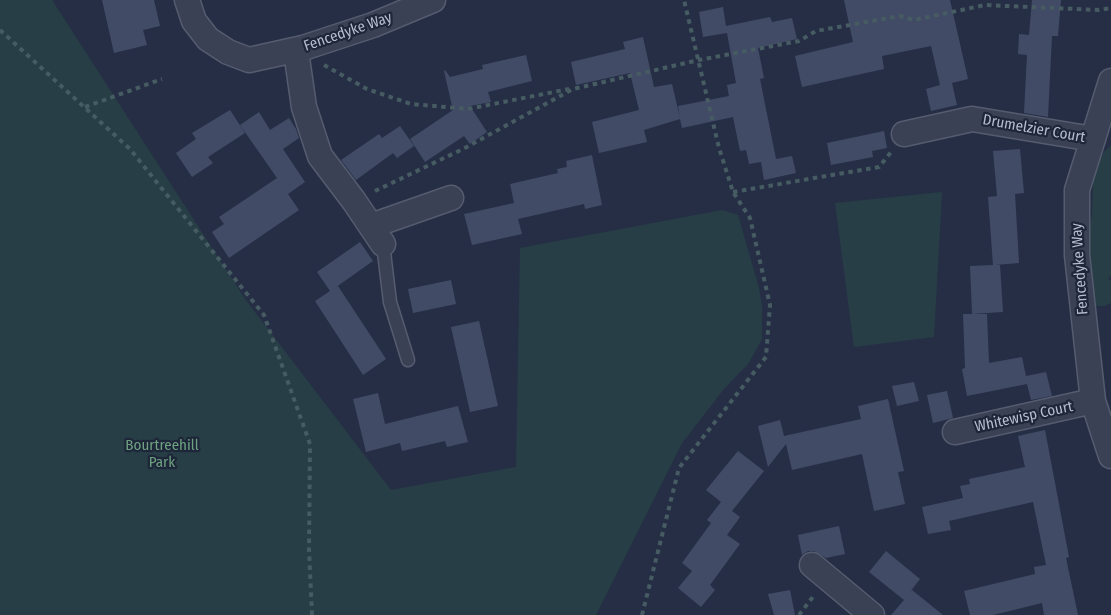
<!DOCTYPE html>
<html>
<head>
<meta charset="utf-8">
<style>
	body { margin:0 }
	canvas { display:block; background:#252e45 }
</style>
</head>
<body>
<canvas width="1111" height="615"></canvas>
<script>
const ctx = document.querySelector('canvas').getContext('2d');
ctx.lineJoin = 'round';
function fill(path, color) { ctx.fillStyle = color; ctx.fill(path, 'evenodd'); }
function stroke(path, color, width, dash) { ctx.strokeStyle = color; ctx.lineWidth = width; ctx.lineCap = dash ? 'butt' : 'round'; ctx.setLineDash(dash || []); ctx.stroke(path); }
function drawText(font, color, halo, rows, align = 'center') {
  ctx.font = font + ' "Fira Sans Condensed",sans-serif'; ctx.lineWidth = 4.5; ctx.setLineDash([]); ctx.textBaseline = 'middle'; ctx.strokeStyle = halo; ctx.fillStyle = color; for (const [text, x, y, turn = 0] of rows) {
    ctx.save(); ctx.translate(x, y); ctx.rotate((+turn || 0) * Math.PI / 180); ctx.textAlign = isNaN(turn) ? turn : align; if (halo) ctx.strokeText(text, 0, 0); ctx.fillText(text, 0, 0); ctx.restore();
  }
}
const green = new Path2D(`
	M0 0H52L245 299 391 490 516 467 520 248 722 210 738 215 759 288 762 306V339L748 364 724 389 682 443 596 615H0Z
	M1111 145V275L1108 279 1111 281V303L1104 306H1096L1091 299 1088 242 1092 214 1093 185 1095 168 1104 152Z
	M942 192 934 337 854 347 835 203Z`);
const building = new Path2D(`
	M102 0H154L160 26 143 30 147 45 114 53Z
	M844 0H950L968 79 952 83 957 105 931 111 926 89 940 85 931 46 882 56 884 69 802 87 795 56 853 42Z
	M1032 0H1061L1058 36H1052L1048 117 1024 113 1027 55 1018 54 1019 34 1029 35Z
	M723 7 726 26 770 17 772 22 792 18 797 39 758 48 764 78 760 79 776 159 792 156 796 173 764 180 761 162 749 164 746 150 740 151 733 117 682 128 680 119 644 130 647 142 599 153 592 122 639 110 630 73 576 85 571 62 625 49 623 42 643 37 654 87 672 84 680 118 678 106 729 96 727 85 736 83 727 33 703 37 699 12Z
	M526 55 532 81 488 92 491 102 470 106 487 132 470 144 464 136 425 162 410 139 453 110 444 71 445 70 450 77 483 69 482 65Z
	M230 110 245 133 208 157 213 163 192 177 176 153 196 139 192 133Z
	M259 112 270 130 289 118 296 129 299 138 283 149 305 182 288 194 299 210 229 258 212 232 224 224 219 217 277 178 240 125Z
	M400 126 414 146 397 158 393 153 356 180 341 160 379 134 382 138Z
	M884 131 887 148 872 151 873 157 831 165 827 143Z
	M1020 149 1024 193 1015 194 1019 263 995 265H1000L1003 312 972 314H987L989 363 1022 357 1026 376 1046 372 1052 396 1031 400 1027 384 967 396 962 369 965 368 963 314H972L970 266 993 265 988 197 997 196 993 151Z
	M592 155 602 205 585 209 584 204 518 219 522 234 472 245 464 214 514 203 510 184 558 173 557 169 567 167 566 161Z
	M360 242 373 261 332 290 338 286 386 359 363 375 315 301 330 291 317 272Z
	M451 280 456 304 413 313 408 289Z
	M479 321 498 406 470 412 451 327Z
	M914 382 919 401 897 406 892 386Z
	M947 391 953 418 933 423 927 395Z
	M378 393 385 424 458 406 468 442 447 447 445 441 402 451 400 443 366 452 353 399Z
	M888 399 904 471 898 472 905 504 874 511 862 454 792 470 786 444 768 467 758 426 780 420 784 436 861 419 858 406Z
	M1045 430 1069 557 1066 558 1078 615H1044L1042 603 993 615H970L964 591 1035 574 1034 567 1046 565 1033 502 949 521 951 530 928 534 922 507 963 498 960 486 970 484 969 479 1025 467 1018 436Z
	M738 451 764 471 732 511 740 517 727 535 740 544 710 585 715 590 701 607 678 588 692 571 682 563 711 523 707 520 721 502 706 490Z
	M839 526 845 554 826 558 814 551H808L802 555 798 535Z
	M886 551 920 579 910 592 912 590 943 615H891L904 600 869 572Z
	M790 590 795 615H774L768 594Z`);
const path = new Path2D(`
	M0 30 130 149 264 315 310 444 309 549 312 615
	M324 65 367 89 411 104 468 109 569 89
	M85 107 162 79
	M375 191 463 149 573 89 699 60 799 41 816 31 900 16 914 20 985 5 1098 10 1111 8
	M733 192 879 167 891 152
	M642 615 679 468 766 357 770 305 750 218 733 192 719 148 684 0
	M799 615 815 594`);
const service = new Path2D(`
	M383 244 390 302 408 360`);
const minor = new Path2D(`
	M187 0 194 21 208 39 228 52 249 60 303 48 373 25 433 0
	M296 51 304 107 320 156 354 201 383 244
	M1111 81 1077 190V255L1093 401 1111 456
	M904 134 972 119 1093 139
	M371 226 451 198
	M955 432 1093 401
	M812 565 872 615`);
const streetNames = [
	["Fencedyke Way",348,32,-19],
	["Drumelzier Court",1034,129,10],
	["Fencedyke Way",1080,269,-94],
	["Whitewisp Court",1024,417,-12]
];
const parkNames = [
	["Bourtreehill",162,446],
	["Park",162,463]
];
fill(green, '#273e46');
fill(building, '#424b66');
stroke(service, '#555c6f', 15);
stroke(minor, '#555c6f', 27);
stroke(path, '#465b62', 4, [4.5, 4.5]);
stroke(service, '#3a4155', 12);
stroke(minor, '#3a4155', 24);
drawText('15px', '#b7bdce', '#1e263a', streetNames);
drawText('15px', '#6da180', '#1e263a', parkNames);
</script>
</body>
</html>
